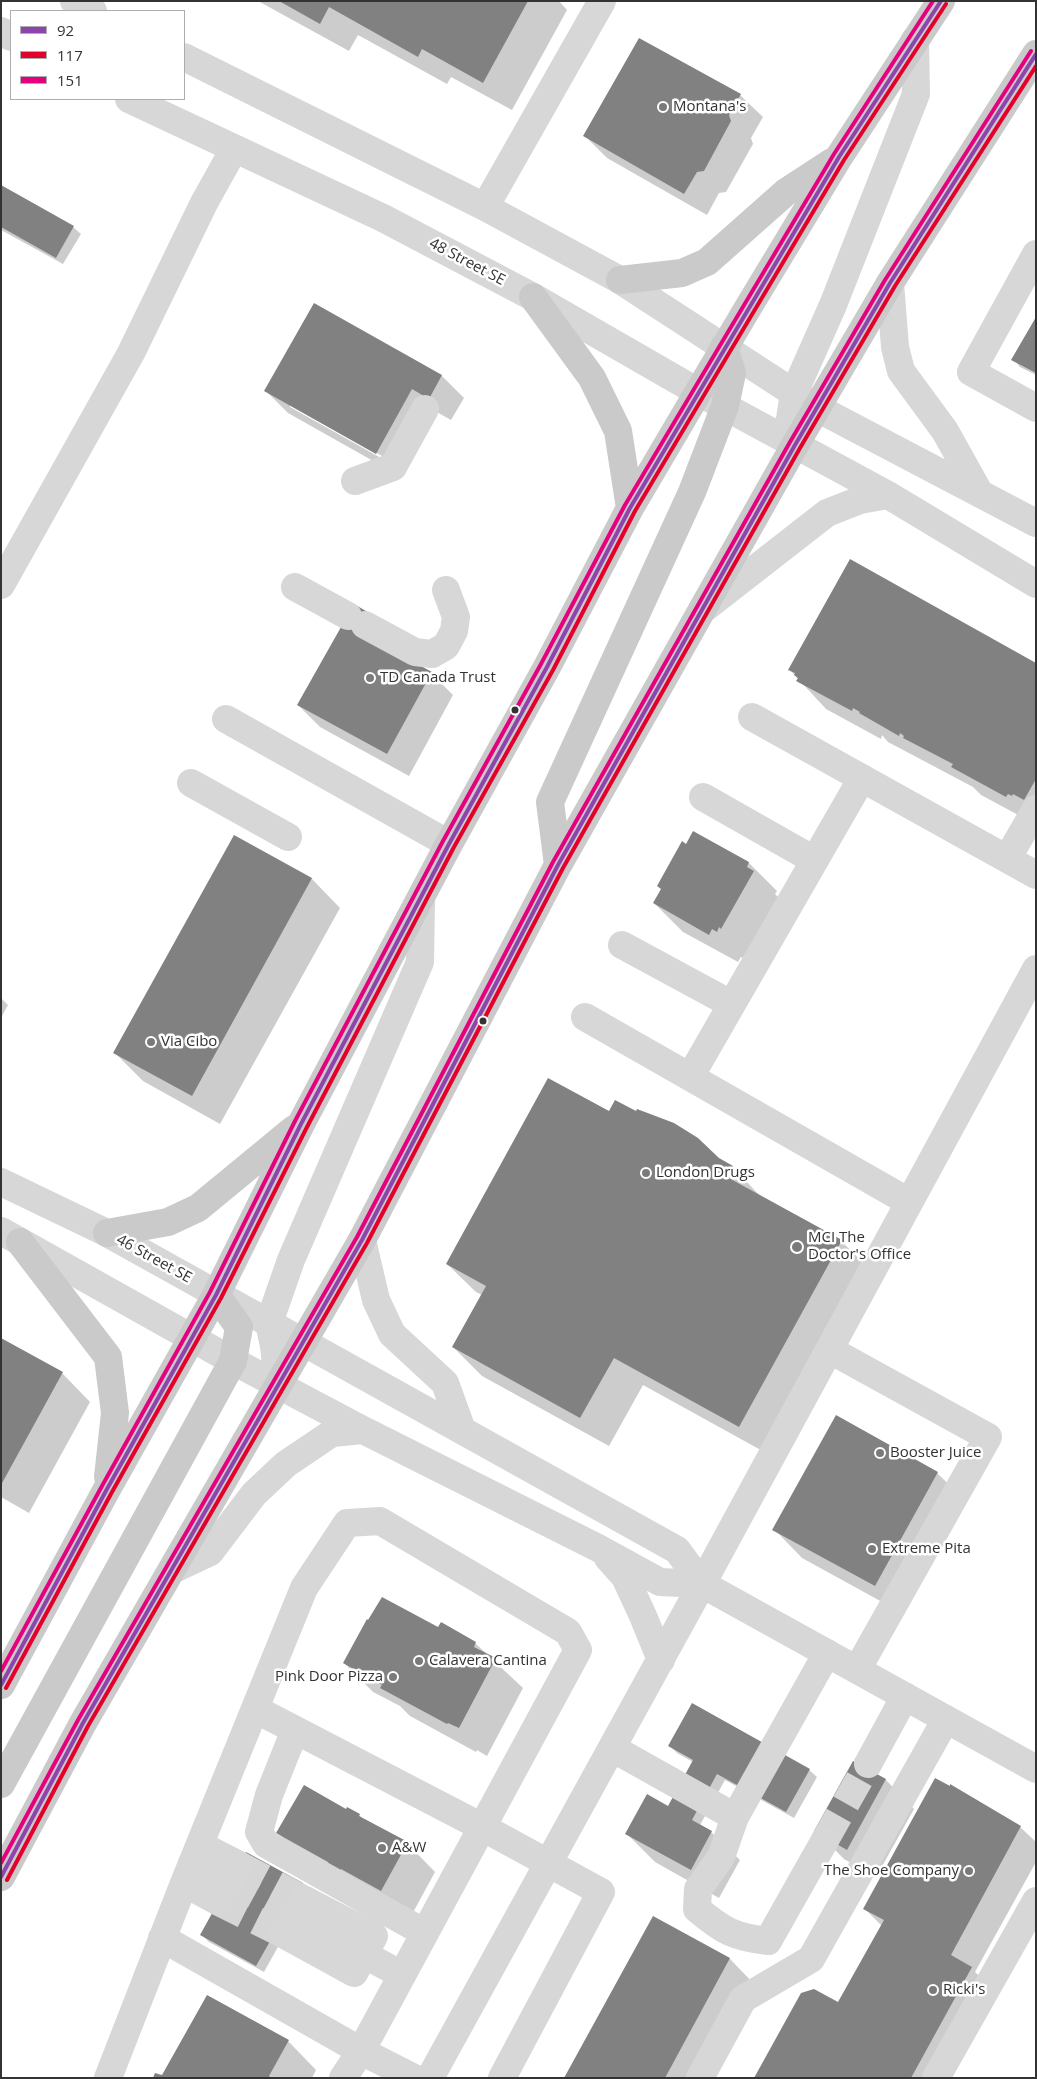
<!DOCTYPE html>
<html>
<head>
<meta charset="utf-8">
<style>
	body { margin:0 }
	#map { position:relative; width:1037px; height:2079px; overflow:hidden; background:#fff; font-family:"Open Sans",sans-serif }
	canvas { display:block }
	.frame { position:absolute; inset:0; border:2px solid #333; pointer-events:none }
	.legend { position:absolute; left:10px; top:10px; width:175px; height:90px; box-sizing:border-box; background:#fff; border:1px solid #adadad; margin:0; padding:6px 9px; list-style:none; font-size:15px; color:#333 }
	.legend li { display:flex; align-items:center; gap:10px; height:25px }
	.legend b { width:25px; border:1px solid #adadad }
</style>
</head>
<body>
<div id="map">
<canvas width="1037" height="2079"></canvas>
<div class="frame"></div>
<ul class="legend">
<li><b style="height:6px;background:#8e44ad"></b>92</li>
<li><b style="height:6px;background:#e4002b"></b>117</li>
<li><b style="height:6px;background:#e5007d"></b>151</li>
</ul>
</div>
<script>
const ctx = document.querySelector('canvas').getContext('2d');
ctx.lineJoin = 'round';
function fill(path, color) { ctx.fillStyle = color; ctx.fill(path, 'evenodd'); }
function stroke(path, color, width, dash) { ctx.strokeStyle = color; ctx.lineWidth = width; ctx.lineCap = dash ? 'butt' : 'round'; ctx.setLineDash(dash || []); ctx.stroke(path); }
function drawText(font, color, halo, rows, align = 'center') {
  ctx.font = font + ' "Open Sans",sans-serif'; ctx.lineWidth = 5; ctx.setLineDash([]); ctx.textBaseline = 'middle'; ctx.strokeStyle = halo; ctx.fillStyle = color; for (const [text, x, y, turn = 0] of rows) {
    ctx.save(); ctx.translate(x, y); ctx.rotate((+turn || 0) * Math.PI / 180); ctx.textAlign = isNaN(turn) ? turn : align; if (halo) ctx.strokeText(text, 0, 0); ctx.fillText(text, 0, 0); ctx.restore();
  }
}
const shadow = new Path2D(`
	M258 1H559L567 10 512 110 451 77 447 84 358 35 349 51Z
	M740 95 763 117 751 138 753 144 726 192 719 193 707 215 607 158 585 136Z
	M1 186 73 227 81 234 63 264 1 230Z
	M1036 319V375L1020 367 1013 359Z
	M442 376 464 398 451 420 435 411 398 475 288 413 266 391ZM290 404 382 456 381 458 290 407Z
	M386 648 431 673 453 695 409 776 320 727 298 705Z
	M1036 664 1035 824 981 795 973 787 888 742 882 735 881 739 826 709 789 669Z
	M693 833 749 863 777 891 775 894 781 900 745 960 741 957 738 962 683 932 654 903Z
	M234 836 312 879 340 908 220 1124 143 1081 114 1052Z
	M1 998 8 1005 1 1018Z
	M609 1113 718 1159 733 1167 760 1196 841 1241 870 1269 768 1454 643 1385 609 1446 482 1376 453 1347 482 1295 476 1292 447 1264Z
	M1 1340 62 1373 90 1402 29 1513 1 1497Z
	M937 1473 966 1501 904 1614 802 1558 774 1529Z
	M439 1628 475 1643 523 1688 487 1756 477 1750 476 1752 410 1716 400 1706 373 1692 344 1663Z
	M670 1746 809 1770 817 1777 794 1818 725 1780 700 1825 711 1832 740 1860 719 1898 655 1862 627 1834 673 1810 693 1762 677 1753Z
	M853 1763 886 1780 914 1809 876 1877 844 1859 816 1831Z
	M347 1811 359 1815 365 1821 407 1843 435 1872 410 1918 306 1861 278 1833Z
	M1020 1827 1036 1842V1862L975 1972 994 1990 945 2078H755L838 2003 882 1926 864 1908Z
	M302 1884 309 1891 264 1972 209 1942 201 1934Z
	M654 1917 730 1959 758 1988 709 2078H565Z
	M288 2041 316 2070 312 2078H154Z`);
const building = new Path2D(`
	M279 1H528L483 83 422 49 418 57 329 7 320 24Z
	M639 38 741 94 729 115 731 121 704 171 697 172 684 194 583 136Z
	M1 185 74 226 56 258 1 227Z
	M314 303 442 375 429 399 412 389 376 454 264 391Z
	M1036 317V373L1011 360Z
	M850 559 1036 663V779L1024 800 1013 794 1012 796 1008 794 1006 797 951 767 953 764 903 738 904 736 900 733 899 736 859 713 860 712 853 708 852 711 796 681 798 678 794 675 795 673 788 670Z
	M354 604 371 614 361 633 432 672 387 754 297 705Z
	M693 831 749 862 747 867 754 871 721 929 719 927 717 932 712 929 709 935 653 903 661 889 657 886 682 841 686 844Z
	M234 835 312 878 192 1096 113 1053Z
	M548 1078 609 1111 615 1100 636 1111 637 1109 674 1123 698 1138 719 1158 733 1166 727 1177 842 1240 739 1427 614 1358 580 1418 452 1347 486 1286 446 1264Z
	M1 1338 63 1372 1 1485Z
	M836 1415 938 1472 875 1586 772 1530Z
	M382 1597 438 1627 441 1622 476 1642 474 1647 496 1658 459 1728 448 1723 447 1724 380 1688 382 1685 343 1663 367 1619 368 1620Z
	M692 1703 810 1769 786 1812 717 1774 692 1820 712 1831 691 1870 625 1834 647 1794 668 1806 693 1760 668 1746Z
	M853 1761 886 1779 847 1850 814 1831Z
	M935 1778 950 1786V1784L1021 1826 951 1955 972 1967 911 2078H754L801 1993 814 1989 838 2002 884 1920 863 1909Z
	M304 1785 346 1809 347 1807 360 1814 359 1816 408 1842 381 1891 341 1869 340 1872 327 1865 328 1862 276 1833Z
	M246 1852 303 1883 256 1966 200 1935Z
	M653 1916 730 1958 665 2078H564Z
	M207 1995 289 2040 269 2076 271 2078H153L155 2073 162 2075Z`);
const minorTunnel = new Path2D(`
	M825 1840 868 1764
	M239 1865 303 1899
	M230 1882 293 1916
	M219 1902 283 1934`);
const minor = new Path2D(`
	M74 1 93 11
	M1 31 11 37
	M184 57 485 207 620 280 817 408 1036 523
	M129 99 383 218 533 297 698 392 888 495 1036 584
	M485 207 602 1
	M1036 254 971 372 1036 408
	M890 283 895 347 901 371 945 431 979 492
	M795 445 790 419 794 393 833 305 916 94 915 40
	M355 481 393 467 425 409
	M1 585 131 353 204 203 234 149
	M295 587 348 616
	M705 608 827 513 860 500 888 495
	M365 625 415 652 432 654 446 646 454 631 456 617 446 590
	M752 717 1036 875
	M226 719 449 844
	M191 783 288 837
	M703 797 814 860
	M1007 859 1036 809
	M622 945 731 1004
	M585 1017 909 1202
	M690 1077 862 778
	M1 1182 107 1233 677 1550 702 1584 1036 1769
	M1 1231 233 1361 363 1430 598 1548 660 1582 702 1584
	M362 1240 376 1300 392 1334 445 1383 462 1430
	M830 1350 988 1437 857 1670
	M278 1384 274 1346 269 1323 291 1260 420 962 421 900
	M608 1558 625 1577 643 1616 661 1660
	M172 1570 210 1552 254 1494 286 1464 332 1433 363 1430
	M255 1709 482 1827 601 1892 502 2078
	M295 1730 269 1795 259 1832 266 1844 425 1933
	M612 1748 735 1817 827 1653
	M868 1764 905 1696
	M735 1817 721 1857 698 1889 697 1909C723 1931 734 1937 768 1941L825 1840
	M200 1845 239 1865
	M192 1863 230 1882
	M184 1883 219 1902
	M293 1916 402 1975
	M283 1934 354 1973 374 1936 303 1899
	M162 1938 361 2051 414 2078
	M108 2078 184 1883 304 1588 347 1523 380 1521 568 1632 578 1650 361 2051 343 2078
	M430 2078 702 1584 1036 969
	M700 2078 743 1999 811 1959 946 1719
	M936 2078 1036 1901`);
const major = new Path2D(`
	M620 280 682 273 707 262 786 192 832 162
	M533 297 592 378 618 431 630 508
	M558 865 550 802 692 492 725 406 732 373 724 347
	M107 1233 168 1222 198 1208 294 1129
	M20 1242 108 1357 115 1413 108 1477
	M1 1685 107 1489 216 1295 301 1124 449 844 547 667 630 508 746 311 839 157 941 1
	M1 1784 233 1361 239 1327 216 1295
	M1 1877 83 1723 362 1240 558 865 795 445 890 283 1036 54`);
const bus1 = new Path2D(`
	M1 1685 107 1489 216 1295 301 1124 449 844 547 667 630 508 839 157 941 1
	M1 1877 83 1723 362 1240 558 865 795 445 890 283 1036 54`);
const bus2 = new Path2D(`
	M6 1688 112 1492 221 1298 307 1127 454 847 553 670 635 511 844 160 946 4
	M7 1880 88 1726 367 1243 563 868 800 448 895 286 1036 66`);
const bus3 = new Path2D(`
	M1 1671 102 1486 210 1292 295 1121 443 841 541 664 625 505 834 154 933 1
	M1 1863 78 1720 357 1237 553 862 790 442 885 280 1031 51`);
const markers = [
	[663,107,5,"#7a7a7a"],
	[370,678,5,"#7a7a7a"],
	[515,710,4.5,"#333"],
	[483,1021,4.5,"#333"],
	[151,1042,5,"#7a7a7a"],
	[646,1173,5,"#7a7a7a"],
	[797,1247,6,"#7a7a7a"],
	[880,1453,5,"#7a7a7a"],
	[872,1549,5,"#7a7a7a"],
	[419,1661,5,"#7a7a7a"],
	[393,1677,5,"#7a7a7a"],
	[382,1848,5,"#7a7a7a"],
	[969,1871,5,"#7a7a7a"],
	[933,1990,5,"#7a7a7a"]
];
const poiNames = [
	["Montana's",673,107],
	["TD Canada Trust",380,678],
	["Via Cibo",161,1042],
	["London Drugs",656,1173],
	["MCI The",808,1238],
	["Doctor's Office",808,1255],
	["Booster Juice",890,1453],
	["Extreme Pita",882,1549],
	["Calavera Cantina",429,1661],
	["Pink Door Pizza",383,1677,"right"],
	["A&W",392,1848],
	["The Shoe Company",959,1871,"right"],
	["Ricki's",943,1990]
];
const streetNames = [
	["48 Street SE",467,262,28],
	["46 Street SE",154,1259,29]
];
fill(shadow, '#0003');
fill(building, '#818181');
stroke(minorTunnel, '#d6d6d6', 28, [28, 14]);
stroke(minor, '#d7d7d7', 28);
stroke(major, '#cacaca', 28);
stroke(bus1, '#8e44ad', 4);
stroke(bus2, '#e4002b', 4);
stroke(bus3, '#e5007d', 4);
for (const [x, y, r, color] of markers) { const dot = new Path2D(); dot.arc(x, y, r, 0, 2 * Math.PI); ctx.fillStyle = color; ctx.fill(dot); stroke(dot, '#fff', 2); }
drawText('15px', '#333', '#fff', poiNames, 'left');
drawText('15px', '#333', '#fff', streetNames);
</script>
</body>
</html>
